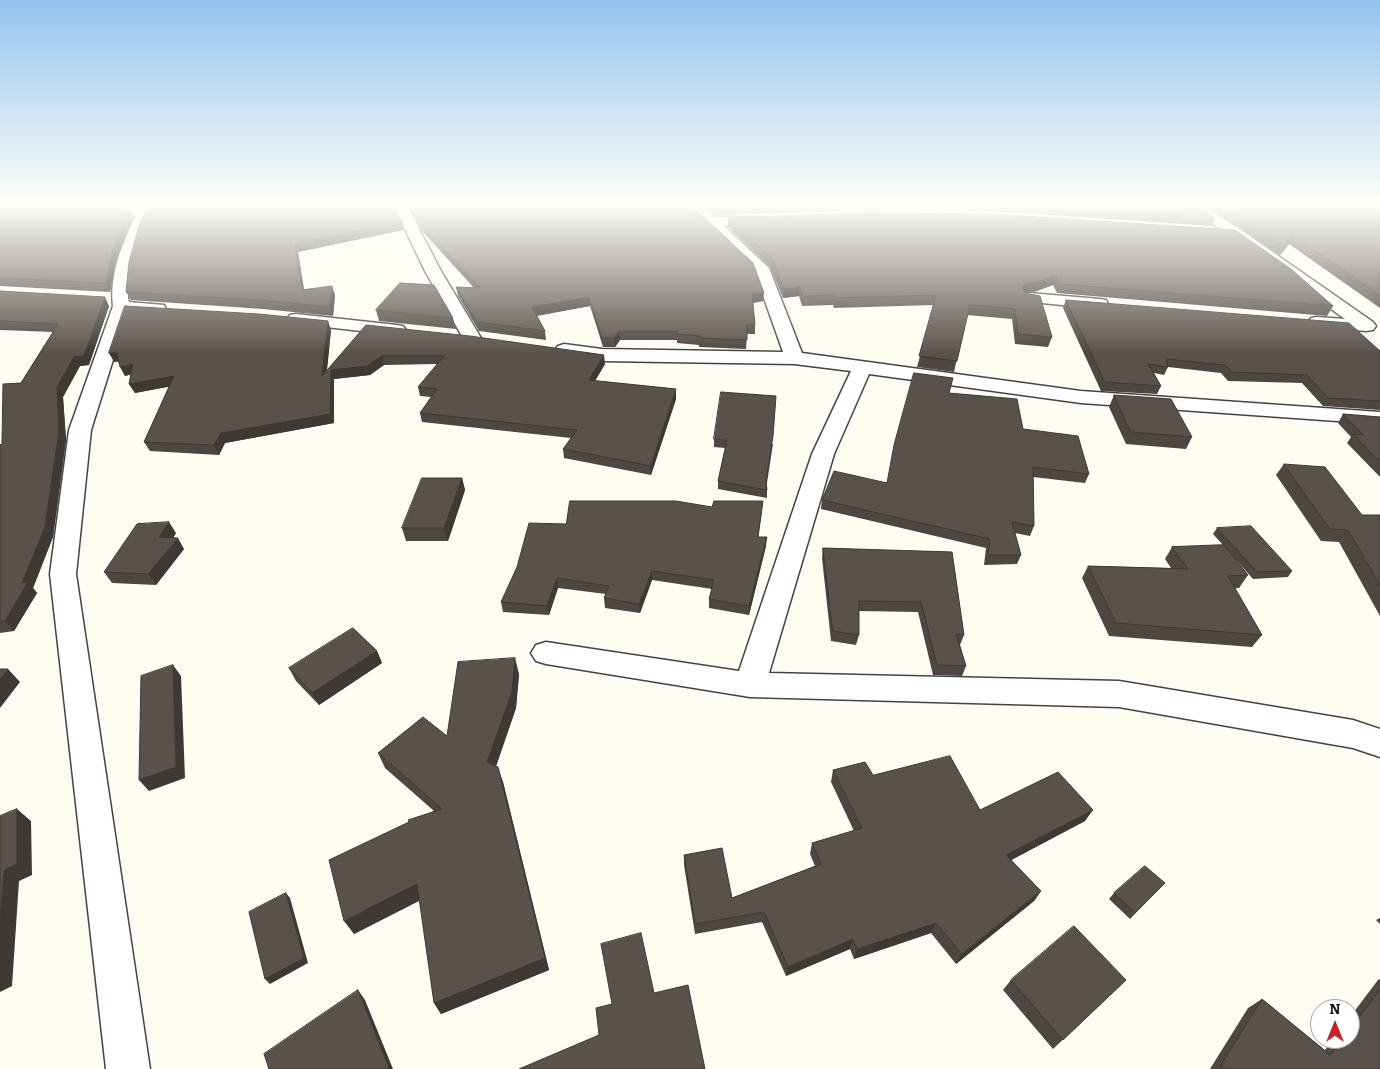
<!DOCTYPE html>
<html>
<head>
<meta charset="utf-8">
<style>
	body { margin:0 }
	#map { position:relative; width:1380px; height:1069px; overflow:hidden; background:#fffdf2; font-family:Bitter,serif }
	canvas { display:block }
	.north { position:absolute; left:1310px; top:999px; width:50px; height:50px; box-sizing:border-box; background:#fff; border:1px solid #9f9f9f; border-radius:50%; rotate:0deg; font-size:14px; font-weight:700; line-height:20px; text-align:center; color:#101010 }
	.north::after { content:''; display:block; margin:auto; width:18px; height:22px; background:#c42326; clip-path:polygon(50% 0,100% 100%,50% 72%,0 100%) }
</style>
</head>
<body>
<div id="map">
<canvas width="1380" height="1069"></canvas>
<div class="north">N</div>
</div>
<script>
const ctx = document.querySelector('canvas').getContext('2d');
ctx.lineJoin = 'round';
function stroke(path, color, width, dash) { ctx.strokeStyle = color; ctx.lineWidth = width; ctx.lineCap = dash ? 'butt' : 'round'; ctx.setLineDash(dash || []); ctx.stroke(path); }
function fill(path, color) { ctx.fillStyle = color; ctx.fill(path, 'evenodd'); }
const minor = new Path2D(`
	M116 204H133L142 208 148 204H164C160 209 153 211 149 216 137 232 129 278 128 298L129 302 164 305 166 309 164 313 158 314 128 312 91 430 76 574 150 1069H106L50 574 69 430 113 306C109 276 122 242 136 216Z
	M393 204H406L441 271 481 338 478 342 472 343 466 342 463 338 425 271Z
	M684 204H698L714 217H766L768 220 766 223 761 224 723 225 769 268 802 353 1081 391 1380 412V424L1081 403 869 374 834 454 769 673 1119 681 1353 720 1380 729V757L1353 748 1119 707 750 697 546 664 536 661 531 653 536 645 546 642 739 671 812 454 851 371 794 364 602 361 558 354 555 350 558 346 564 344 602 349 783 352 754 270Z
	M971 204H984L996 217 989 221 984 220Z
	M1185 204H1200L1241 230 1373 322 1376 326 1373 330 1366 331 1311 326 1308 322 1311 318 1317 317 1345 319Z
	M1029 293 1100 299 1106 300 1108 304 1106 308 1100 309 1023 301 1021 298 1023 295Z
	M296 314 397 325 403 326 406 330 403 334 397 335 290 323 287 319 290 315Z`);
const wall = new Path2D(`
	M0 204 130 209 134 217 116 261 110 292 0 286Z
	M153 204 403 230 298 252 304 289 335 295 333 316 263 309 131 300 126 292Z
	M407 204H690L763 301 753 303 755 325V334H747L746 349 699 347V345L677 343V340H620L615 347H603L590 306 537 316 545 331 546 340 479 331 458 296 456 287 474 288 423 232Z
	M701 204H1196L1215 218 1212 226 989 211 864 210 715 215Z
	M1203 204H1380V308L1289 244 1280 255Z
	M728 218 1333 306 1327 316 1057 293 1053 285 1034 292 1025 293 1052 337 1048 347 1015 344 1012 319 967 315 954 372 917 367 934 305 834 308 833 305 802 306 799 296 783 298 770 267 728 227Z
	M0 291 109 306 89 365 80 366 63 397 66 440 53 537 33 588 37 593 14 631 0 633V445L2 444 21 383 53 332 0 330Z
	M1066 300 1380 351V410L1323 406 1302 383 1228 381 1221 373 1168 367 1164 375 1154 373 1161 386 1157 394 1101 391 1063 308Z
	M376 310 453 318 456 329 379 321Z
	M366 325 605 364 595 381 676 389V399L651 475 564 458 563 449 571 438 422 422 420 413 431 397 420 396 418 387 437 364 384 365 370 375 334 379V423L225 443 219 455 150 451 144 442 169 386 135 393 129 384 131 374 125 376 118 361 114 362 331 330 327 371Z
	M949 393 1023 429 1089 474 1085 483 1033 477 1034 526 1030 536 1015 533 1021 555 1017 564 984 565 986 548 821 509 822 500 887 482Z
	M1114 395 1192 437 1186 449 1126 444 1109 407Z
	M1343 414 1380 417V477L1347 443 1351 437 1338 423Z
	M714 439 773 444 767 483V498L718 489V481L725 448 714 447Z
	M1284 464 1362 515H1380V616L1339 542 1321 541 1276 475Z
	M462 478 465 490 448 541H406L402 528Z
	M712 507 762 510 758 537 766 546 749 615 709 608V599L712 589 652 580 640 613 605 608 604 598 606 594 558 588 549 615 503 612 501 602 566 524Z
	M1217 528 1292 571 1288 577 1253 579 1230 553 1248 575 1239 588H1235L1262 635 1252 647 1109 636 1082 578 1088 566 1171 568 1165 559 1172 547 1223 545 1213 534Z
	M176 533 173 538 184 549 156 585 112 583 104 572Z
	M823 548 952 552 964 635 960 645 966 666 962 676 933 675 918 612 859 611V635L856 645 831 641 822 558Z
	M377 651 382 663 319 705 296 681 289 668Z
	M519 674 516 708 496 766 503 782 549 970 441 1014 434 1003 420 900 354 934 409 822 434 811 385 768 378 753 447 736Z
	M833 770 873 775 980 810 1085 821 1011 860 1041 891 1034 901 956 964 931 933 854 959 850 949 786 976 762 922 695 934 684 865V855L732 898 815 866 810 854 812 843 854 831 831 782Z
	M1165 883 1130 919 1109 899 1114 893Z
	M1380 918V924L1376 920Z
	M1380 979V1069H1210L1248 1008 1262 999 1325 1050 1333 1039H1350V1017L1378 980Z
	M1011 980H1126L1053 1049 1003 990Z`);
const shadedWall = new Path2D(`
	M130 209 134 217 116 261 110 292 106 283 112 252Z
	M402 222 403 230 298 252 305 298 302 290 295 243Z
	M1293 236 1289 244 1280 255 1284 247Z
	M1056 276 1053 285 1034 292 1022 293V287L1025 284Z
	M332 286 335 295 333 316 330 307Z
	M800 287 799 296 783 298 784 289Z
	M764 293 763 301 752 303V294Z
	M105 297 109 306 89 365 80 366 63 397 66 440 53 537 33 588 37 593 14 631 5 621 22 583 57 387Z
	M589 297 590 306 533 316 532 307Z
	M328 321 331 330 325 385 322 376Z
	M619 331 620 340 615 347 614 338Z
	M117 352 122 361 114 362 109 353Z
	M604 355 605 364 590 389 589 380Z
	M382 356 384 365 370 375 334 379V423L225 443 219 455 214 445 221 433 330 414 331 370Z
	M133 364 137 373 125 376 120 367Z
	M174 376 179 385 135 393 129 384Z
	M676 389V399L651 475V466Z
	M462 478 465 490 448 541 444 528Z
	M169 522 176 533 166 549 159 537Z
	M767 537 766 546 749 615V606Z
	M178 538 184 549 156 585 148 574Z
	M652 571V580L640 613 639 604Z
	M557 578 558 588 549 615 547 606Z
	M377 651 382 663 319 705 312 693Z
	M515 658 519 674 516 708 492 778 487 762Z
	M173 665 181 676 185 778 149 791 139 780Z
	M8 669 20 682 0 708V679Z
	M498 767 503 782 549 970 441 1014 434 1003Z
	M17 809 31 821 32 875 19 881 12 986 0 992V922L4 870Z
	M1093 810 1085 821 1000 866 1006 855Z
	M417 884 425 898 354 934 344 921Z
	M1041 891 1034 901 956 964 962 954Z
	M286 893 290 898 308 963 270 984 265 979Z
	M936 923 931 933 854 959 857 949Z
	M853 939 850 949 786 976 788 967Z
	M358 990 365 1000 393 1069H389Z`);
const building = new Path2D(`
	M0 204H122L130 209 112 252 106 283 0 278Z
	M153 204H393L402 222 295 243 302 290 332 286 330 307 260 300 126 292 129 262 139 226 147 209Z
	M410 204H690L753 263 764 293 752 294 755 325H747V340L700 338V336L677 334V331H619L614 338H602L589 297 532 307 545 331 477 322 456 287 480 288 421 224Z
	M711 204H815L715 207Z
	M1001 204H1196L1215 218Z
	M1218 204H1380V295L1293 236 1284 247Z
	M865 213 991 214 1235 230 1291 269 1333 306 1060 284 1056 276 1037 282 1025 284 1022 287 1025 293 1040 296 1052 337 1018 334 1015 309 970 305 957 361 919 356 936 295 835 298 834 295 803 296 800 287 784 289 771 258 728 218Z
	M400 283 434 285 453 318 376 310Z
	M0 291 105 297 84 356 74 357 57 387 59 431 45 527 22 583 28 582 5 621H0V445L2 444 3 384 21 383 58 324 0 321Z
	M1066 300 1349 323 1380 351V401L1328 398 1307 375 1232 372 1225 365 1166 359 1168 367 1148 364 1161 386 1105 382Z
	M125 306 259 314 328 321 322 376 366 325 470 336 604 355 589 380 676 389 651 466 563 449 577 430 420 413 437 389 418 387 444 356H382L367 366 331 370 330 414 221 433 214 445 144 442 174 376 129 384 133 364 120 367 117 352 109 353Z
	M914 373 953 378 949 393 1017 399 1023 429 1078 436 1089 474 1033 467 1034 526 1012 522 1021 555H988L990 539 822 500 834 471 887 483 894 445Z
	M721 392 776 396 773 436 766 481 767 490 718 481 727 440 714 439Z
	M1114 395 1171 399 1192 437 1131 432Z
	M1343 414 1380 417V462L1353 434 1363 435Z
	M1284 464 1325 467 1362 515H1380V585L1348 530 1330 529Z
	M422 478H462L444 528H402Z
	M570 501H676L712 507 714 501H763L758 537H767L749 606 709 599 714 580 652 571 639 604 604 598 609 586 557 578 547 606 501 602 517 567 529 523 566 524Z
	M169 522 159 537 178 538 148 574 104 572 137 524Z
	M1251 526 1292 571 1257 572 1217 528Z
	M1224 545 1248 575 1228 576 1262 635 1116 623 1088 566 1188 569 1172 547Z
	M823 548 952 552 964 635 956 634 966 666 937 665 921 602 859 601V635L833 631Z
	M353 628 377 651 312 693 289 668Z
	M515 658 512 692 487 762 498 767 545 958 434 1003 417 884 344 921 329 860 409 822 408 820 442 809 378 753 423 717 447 736 458 662Z
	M173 665 176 767 139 780 141 676Z
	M0 669H8L0 679Z
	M950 756 980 810 1058 772 1093 810 1006 855 1041 891 962 954 936 923 857 949 853 939 788 967 764 912 695 924 684 855 722 848 732 898 821 864 812 843 862 828 833 770 865 762 873 775Z
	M17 809V864L4 870 0 922V816Z
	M1145 866 1165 883 1135 913 1114 893Z
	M286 893 304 958 265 979 249 912Z
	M1074 926 1126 980 1063 1040 1011 980Z
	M641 933 654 993 688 985 705 1069H519L599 1035 596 1008 612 1004 601 944Z
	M358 990 389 1069H269L264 1054Z
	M1380 990V1069H1226L1221 1065 1262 999 1330 1055 1343 1039H1350V1029Z`);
stroke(minor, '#434343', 3);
fill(minor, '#fff');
fill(wall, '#4d4641');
fill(shadedWall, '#3e3935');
fill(building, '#59514c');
stroke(building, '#3e3935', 1);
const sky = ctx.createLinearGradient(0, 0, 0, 354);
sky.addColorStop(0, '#94c4ee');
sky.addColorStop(0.58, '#fffef9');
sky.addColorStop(1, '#fffef900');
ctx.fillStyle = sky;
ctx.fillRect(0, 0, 1380, 354);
</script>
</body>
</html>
